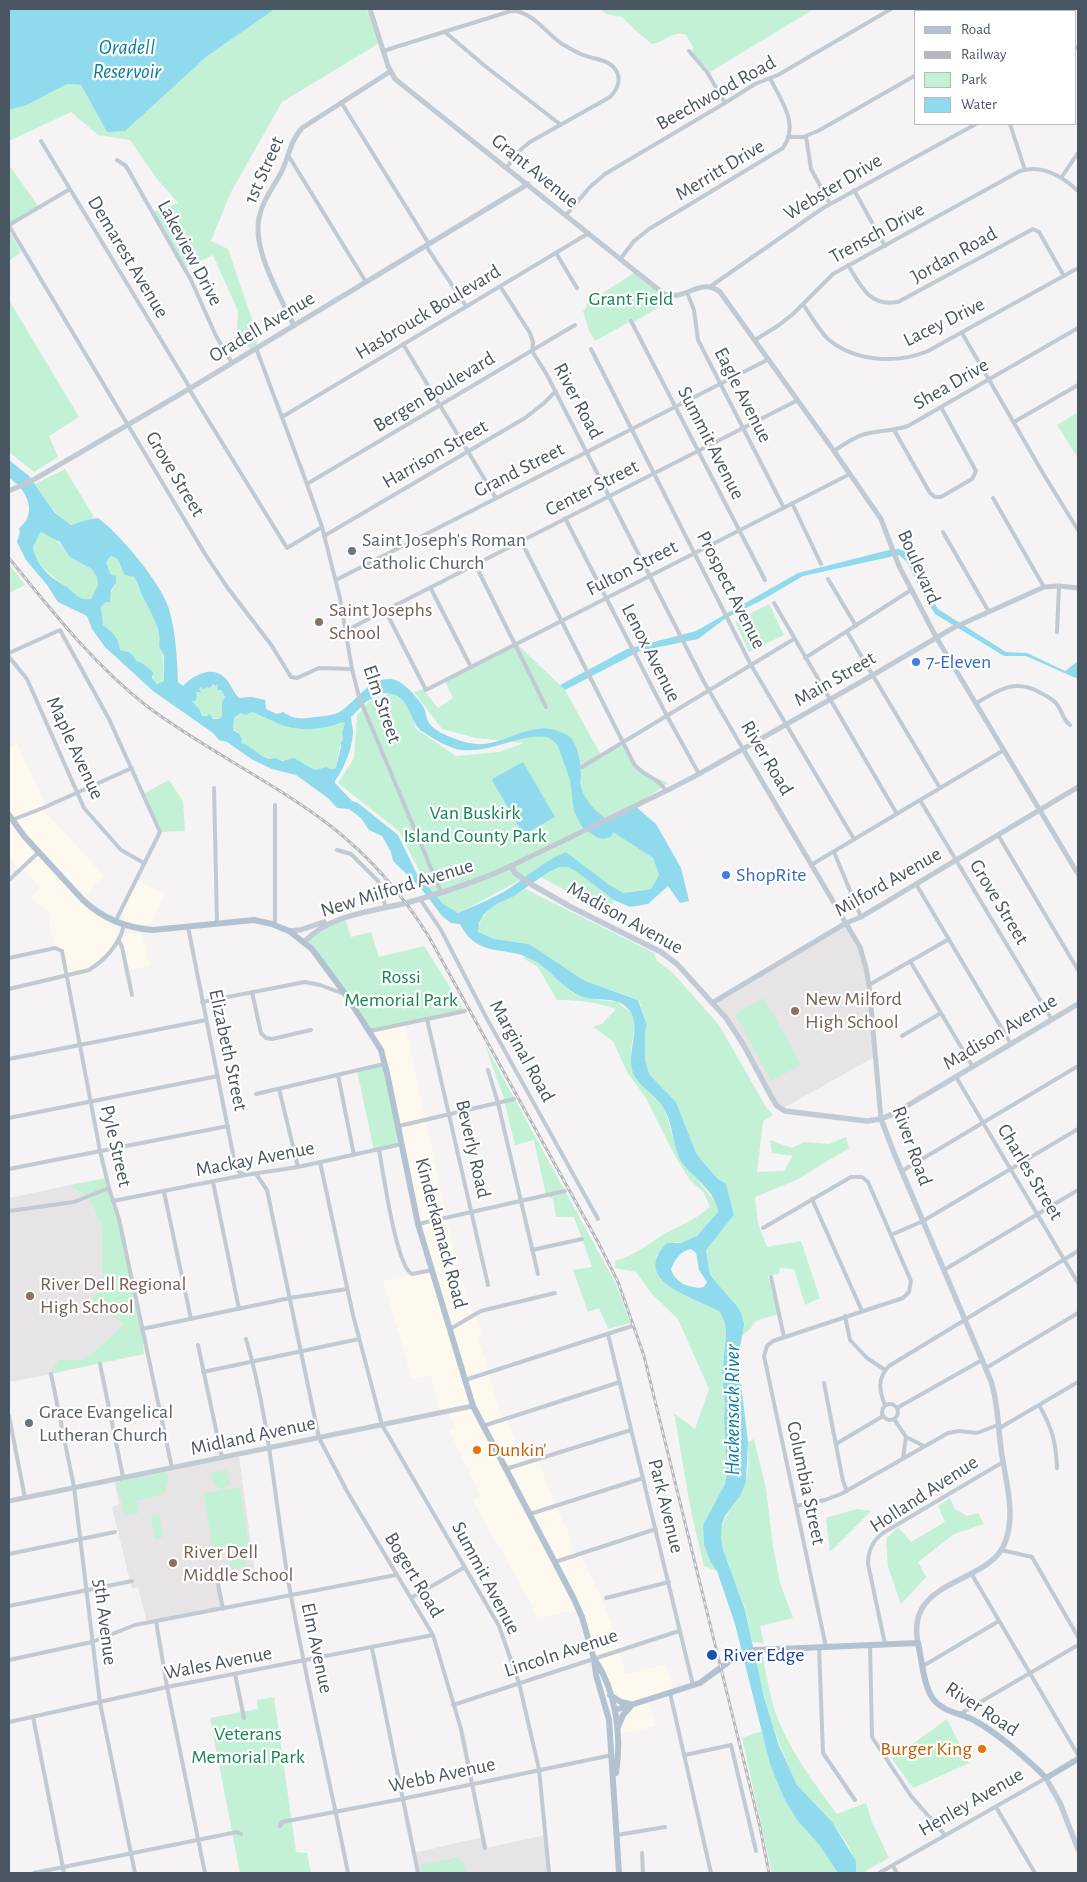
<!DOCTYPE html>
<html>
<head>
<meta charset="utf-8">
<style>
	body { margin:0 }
	#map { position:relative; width:1087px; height:1882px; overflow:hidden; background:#f5f3f3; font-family:"Alegreya Sans",sans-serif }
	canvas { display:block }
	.frame { position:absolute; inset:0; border:10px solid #4a5661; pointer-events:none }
	.legend { position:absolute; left:914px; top:10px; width:162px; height:115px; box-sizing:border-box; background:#fff; border:1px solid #b7bbc0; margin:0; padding:6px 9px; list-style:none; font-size:15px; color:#4a5661 }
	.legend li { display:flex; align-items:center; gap:10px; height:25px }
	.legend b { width:25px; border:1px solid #b7bbc0 }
</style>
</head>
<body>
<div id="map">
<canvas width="1087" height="1882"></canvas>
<div class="frame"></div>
<ul class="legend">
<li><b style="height:6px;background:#b3c2d1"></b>Road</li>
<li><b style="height:6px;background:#b5b8bd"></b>Railway</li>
<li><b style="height:14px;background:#c3f1d5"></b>Park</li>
<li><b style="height:14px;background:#90daee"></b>Water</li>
</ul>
</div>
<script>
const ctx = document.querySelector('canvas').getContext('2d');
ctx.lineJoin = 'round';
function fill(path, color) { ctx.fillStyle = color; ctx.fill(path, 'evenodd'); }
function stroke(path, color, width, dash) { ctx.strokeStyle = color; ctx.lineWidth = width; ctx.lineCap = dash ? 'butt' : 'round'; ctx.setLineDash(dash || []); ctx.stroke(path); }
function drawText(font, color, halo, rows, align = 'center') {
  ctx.font = font + ' "Alegreya Sans",sans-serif'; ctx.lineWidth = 4.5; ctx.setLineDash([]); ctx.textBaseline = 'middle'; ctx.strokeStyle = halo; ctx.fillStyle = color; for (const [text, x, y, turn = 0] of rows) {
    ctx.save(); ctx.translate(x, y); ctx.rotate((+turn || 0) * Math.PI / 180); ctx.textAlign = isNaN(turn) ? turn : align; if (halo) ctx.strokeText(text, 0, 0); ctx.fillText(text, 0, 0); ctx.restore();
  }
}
const commercial = new Path2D(`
	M17 743 46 807 43 809 103 875 83 900 117 930 118 934 111 950 92 968 67 976 63 954 55 948 49 925 50 914 30 897 40 887 22 868 20 870 9 857V747Z
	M136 879 164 894 151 925 138 924 124 919 122 915 125 902Z
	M128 933 142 934 150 966 127 971 123 940Z
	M405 1024 451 1238 473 1317H477L482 1335 478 1337 502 1419 507 1418 523 1463 538 1459 555 1506 568 1531 574 1556 580 1554 605 1605 626 1674 666 1664 674 1691 648 1700 656 1726 617 1735 627 1709 610 1694 578 1609 537 1619 531 1603 473 1501 481 1496 449 1430 456 1428 448 1412 440 1413 431 1375 412 1379 383 1281 432 1270 418 1224 384 1064 369 1032Z`);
const education = new Path2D(`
	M846 923 864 956 876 1056 782 1109 743 1044 712 1003Z
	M70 1185 89 1198 101 1224 103 1286 123 1324 109 1339 83 1360H58L51 1374 9 1382V1198Z
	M239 1457 255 1572 217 1578 223 1609 147 1623 138 1587 132 1589 112 1507 119 1504 114 1479Z
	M546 1835 549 1873H418L414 1853 483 1837 486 1848Z`);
const green = new Path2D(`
	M275 9H366L374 22 381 42 282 102 231 192 211 241 228 249 258 337 256 348 251 351 237 330 238 311 213 255 185 268 153 212 178 203 157 179 130 140 98 135 71 112 9 141V110L27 105 67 84 81 85 107 132 206 57Z
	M600 9H814L710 72C705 64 698 61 692 54L693 47 686 35C673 30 665 42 652 44L636 31 622 17 606 14Z
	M9 165 39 207 9 225Z
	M9 231 21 252 9 261Z
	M637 271 660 291 678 296 632 323 631 321 595 341 589 331 583 311 586 308 587 303Z
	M9 300 79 417 49 436 58 457 34 472 9 452Z
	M1078 412V458L1057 425Z
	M65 469 94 517C88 519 81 524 74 524 61 526 43 494 35 484Z
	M41 532 54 538 62 546 92 569 97 577 98 585 91 600C77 600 71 590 61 583 49 574 35 563 33 547Z
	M111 556C123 560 120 575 134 576 137 582 139 589 142 595 145 602 150 608 153 615 162 637 163 658 164 681L157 684C149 675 150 663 135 661 132 651 128 652 120 650 119 636 112 633 103 625L101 607 106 602 116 583 110 573 106 562Z
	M9 564 25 585 9 593Z
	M769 604 784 635 749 652 735 621Z
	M515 642 565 690 601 755 622 743 638 770 668 783 635 806 613 832 653 858 659 875 651 889C627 892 621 890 606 912L533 873 459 913 446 910 427 886 399 831 338 783 354 758 357 716 370 700 390 693 412 705 416 719 415 728 456 756 499 752 524 743 476 738 442 729 414 692 423 689 438 708 453 698 444 679Z
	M213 684 216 686 219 684 217 690H221L225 697 222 703V716L219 719 213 718 208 715 202 716 200 710 192 701H195L197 697 196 692 201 691 198 689 200 687 203 689 208 687V689Z
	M252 712C260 715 280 725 288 727 304 731 328 729 342 722L345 723 342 733 343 740C338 747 338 760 335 769H330L326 767 315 770C299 757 286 763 269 758 258 755 251 748 241 743L237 731 233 730 234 718 241 713Z
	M169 780 183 801 185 831 160 832 143 794Z
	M525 889 654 953 657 961 672 972 719 1025 766 1107 773 1115 763 1121 757 1172 784 1171 793 1156 772 1153 770 1140 792 1148 805 1142 829 1144 846 1137 849 1148 796 1180 755 1197 758 1224 767 1247 801 1241 820 1298 805 1305 794 1269 780 1268 779 1274 768 1276 778 1314 756 1321 750 1329 742 1336C747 1303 724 1299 712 1276 708 1268 708 1258 706 1249L734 1215 726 1184 718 1179 702 1161 696 1153 676 1102 649 1074 645 1060V1031L647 1025 639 1000 585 981 529 944 494 939 478 932C480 907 507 901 525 889Z
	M345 918 351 937 371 932 379 957 424 946 465 1011 369 1032 304 942Z
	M526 955 547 969 573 993 598 1000 617 1002 631 1013 635 1023 631 1050 632 1070 635 1079 652 1092 664 1108 679 1157 717 1204 718 1212C706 1225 695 1246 675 1242L656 1256 684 1295 720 1312 725 1323 726 1335 722 1374 725 1404 724 1418 727 1473 725 1484 703 1525 704 1545 710 1561 717 1571 704 1566 692 1516 674 1413 695 1429 709 1389 678 1319 652 1294 636 1272 615 1268V1261C634 1256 649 1243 666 1233 683 1224 695 1220 710 1207L704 1193 689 1179 675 1156 646 1098 627 1072 613 1041 593 1027 602 1024 616 1009C596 1002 578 1000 557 1000L538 967 523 958Z
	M764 998 801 1065 771 1081 735 1014Z
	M485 1045 616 1284 630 1323 608 1329 599 1308 588 1312 573 1270 592 1267 574 1217H556L553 1199 546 1195 534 1140 515 1145 503 1096Z
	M384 1064 402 1144 374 1151 357 1070Z
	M107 1178 117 1211 142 1329 144 1354 50 1374 58 1360H83L109 1339 123 1324 92 1300 103 1286 101 1224 89 1198 70 1185Z
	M754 1439 766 1489 773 1546 780 1583 793 1618 760 1626 764 1643 752 1642C750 1631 748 1619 745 1608 738 1588 721 1555 721 1535 722 1514 739 1503 745 1484 750 1472 748 1454 748 1442Z
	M227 1470 230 1485 222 1489 214 1485 211 1477 212 1473Z
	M167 1472 168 1482 164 1494 136 1501 139 1513 125 1515 116 1482Z
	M240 1487 249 1547 213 1552 204 1493Z
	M950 1498 955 1509 967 1516 978 1513 984 1524 954 1534 918 1562 926 1577 901 1604 888 1567 886 1539 898 1527 911 1542 945 1522 938 1506Z
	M857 1509 871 1511 830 1552 826 1518Z
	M159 1515 163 1537 155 1539 151 1517Z
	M244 1549 247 1566 232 1569C227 1557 232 1551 244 1549Z
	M763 1657C766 1675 769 1693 775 1711 786 1745 815 1785 837 1814L866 1803 872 1822 889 1858 867 1870 865 1873H856C855 1836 817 1813 798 1786 793 1780 791 1771 788 1765 773 1731 763 1694 755 1658Z
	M274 1697 296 1852 307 1853 311 1873H240L210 1718 258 1709 257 1700Z
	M947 1719 969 1763 913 1788 892 1759Z
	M762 1731 770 1764 797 1820 820 1846 838 1873H772L742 1738Z
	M459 1857 460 1861 448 1863 447 1870 449 1864 463 1861 466 1873H422L420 1865Z`);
const water = new Path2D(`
	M9 9H275L206 57 125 131 107 132 81 85 67 84 27 105 9 110Z
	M9 460 29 476 55 513 71 525 90 519 98 518C120 534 161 583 169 609 176 633 177 658 178 682L183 686C194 675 212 665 225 678 231 684 233 692 239 698L252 697 265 700 266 709 277 714 283 712C295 720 301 719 315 717 324 716 333 716 341 711 356 701 370 677 391 679 403 680 418 698 424 708 426 713 426 718 429 723 436 733 457 740 469 743 499 750 525 722 555 730 559 732 565 733 569 736 578 744 581 764 581 775 581 778 580 780 580 783 583 800 596 812 609 821L635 806 656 824 681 868 689 901 680 903 668 886 648 904 630 907 614 900 576 871 568 867H559L547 873 514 896 497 904 484 914 479 923 478 932 494 939 529 944 585 981 638 1000 647 1025 645 1031V1060L649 1074 676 1102 696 1153 702 1161 718 1179 726 1184 734 1215 706 1250 710 1274 715 1281 736 1305 741 1313 744 1324 738 1359 748 1442 746 1482 740 1496 725 1516 722 1524 721 1537 723 1550 745 1610 764 1697 779 1746 797 1785 832 1822 856 1861V1873H838L820 1846 797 1820 784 1798 770 1764 735 1624 717 1571 710 1561 704 1545 703 1525 725 1484 727 1473 724 1418 725 1404 722 1374 726 1335 725 1323 720 1312C695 1297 629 1282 667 1243H681L697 1236 718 1212C716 1192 695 1179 683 1164 672 1148 674 1124 663 1107 655 1093 635 1085 632 1070 627 1048 645 1021 624 1005 612 997 596 1001 583 997 564 990 552 971 535 961 507 944 478 960 460 924L451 923 442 916 420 887 393 861 391 852 382 836 369 830 361 818 349 809 337 808 328 798 296 775 272 769 253 760 227 742 219 740 213 733 153 691 105 647 92 629 87 616 58 602 47 585 26 560 17 542 20 532 19 529C22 525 25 523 27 519 34 503 22 486 9 478ZM41 532 60 542 70 557 92 569 97 577 98 585 91 599C80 601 75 594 67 587 63 584 58 582 54 579 45 573 34 558 33 547ZM111 556C121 559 120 567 125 575L134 577C138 582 139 589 142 595 149 609 163 631 159 646L164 656V681L157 684 152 678 153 672 142 663 136 661C132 651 128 652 120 650 119 637 112 632 103 625L101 607 106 602H110L111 590 116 583V575L113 576 110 573 106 562ZM213 684 216 686 218 684 217 690H221L225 697 222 702V716L219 719H213L210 714 206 716H202L200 710 192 701H195L197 697 196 692H201L199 689 200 687 203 689 208 687 209 689ZM383 693C410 693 407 715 420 730 432 738 449 749 462 750 492 753 520 733 546 737 551 738 555 742 558 746L570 780 574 811 582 827 596 837 603 839 611 837 613 832 653 858 659 875 651 889 623 893 608 884 566 852C548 859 533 872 517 883 500 896 478 904 458 913L443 904 417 874 398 835 358 803 352 801 335 783V781C344 768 352 750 353 733 353 727 351 722 351 717L367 701ZM252 712C260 715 280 725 288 727 304 731 328 729 342 722L345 723 342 733 343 740 341 742V747L336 767 335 769H330L326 767 315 770 294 758 282 761 275 758C262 762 253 745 241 743L242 739C240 734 237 732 233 730L234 718 241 713 246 715ZM691 1249 696 1253 699 1270 707 1282 704 1287C691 1290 674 1282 671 1269 675 1260 680 1251 691 1249Z
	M898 549 908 552 929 594 938 609 1006 652 1027 653 1065 671 1078 661V679L1026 656H1004L935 614 925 598 907 562 899 555 803 576 764 599 726 618 698 639 640 651 565 690 560 685 627 649 696 631 798 573 889 550Z
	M523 762 555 817 525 834 522 832 492 780 494 778Z`);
const minor = new Path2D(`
	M974 9 975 11
	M1024 11 1029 9
	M445 32 485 66 561 125
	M1076 48 1078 46
	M383 51 511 11C531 10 546 33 562 44 569 48 576 52 583 55 593 59 608 59 615 69 622 78 618 89 610 97L530 142 517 153 507 167
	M689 51 707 72 725 103
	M341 102 429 244
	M1010 124 1025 170
	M806 136 811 169 830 204
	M789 137H803L818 131 916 75
	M41 141 190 388
	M288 155 366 282
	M117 160 126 166 191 280 216 336 232 363
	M1061 178 1078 153
	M854 190 885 246
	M566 215 590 187 605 174 725 103 755 84 778 75 891 9
	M9 225 70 189
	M9 226 205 554 227 587 272 646 291 677 297 678 319 668 352 669
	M426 246 466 306
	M556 253 577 288
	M621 258 634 241 649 229 783 148C800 124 781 101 770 78
	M848 265C861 286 869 307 898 302L1033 229 1039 232 1064 276
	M500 286 530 333 533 342 532 351 547 375 704 682 743 749
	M711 286 823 208 976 124
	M687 292 694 310 698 340 784 508
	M803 304C811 316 818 329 828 339 855 362 897 364 928 351L1078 268
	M631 321 765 580
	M962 333 1044 475 1078 530
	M755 340 779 325 793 314 833 274 1020 171C1042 164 1062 176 1078 191
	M403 344 496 498
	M256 348 307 484 322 527 340 598 352 669 359 697 441 892
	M591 349 751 665 854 839
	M189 389 287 548 322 527
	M282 417 589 233
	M1014 422 1078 385
	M894 430 930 493 935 497H941L972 479 976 471 941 407
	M834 451C844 444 854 437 865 434 880 430 894 431 908 426L1078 328
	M307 484 575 325
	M993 498 1044 587
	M792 503 821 564
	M565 518 667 716 699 774
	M943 532 989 612
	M324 536 525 418 544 403 556 391
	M521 541 634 764C643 776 659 778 666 791
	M475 564 546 707
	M828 579 856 626
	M336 580 769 359
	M430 587 471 667
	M774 603 897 814
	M385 610 426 690 850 474
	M347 630 798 400
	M847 632 940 788
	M1057 632 1059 586
	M9 653 60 630 109 719 160 832 115 922
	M9 657 27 679 84 808 121 850 144 863
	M805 658 911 590
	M975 704C997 691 1014 678 1039 692 1045 695 1051 698 1055 702 1062 709 1062 719 1070 725
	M582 767 794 639
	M214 788 217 923
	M920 800 1052 1020
	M275 805V925
	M12 820 43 808 132 768
	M998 835 1078 970
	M337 850 351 854 378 881 386 908
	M834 852 861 917
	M811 865 1004 750
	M9 880 39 852
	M916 884 1011 1044
	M420 899 441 930 486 1017 598 1219
	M188 927 235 1164 238 1171 245 1175
	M119 941 122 947 132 995
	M9 958 55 948 62 951 100 1151 109 1188 119 1219 172 1468
	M910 961 973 1067
	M869 985 949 939
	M9 989 89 970C105 960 120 944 124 925
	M252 992 261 1033 266 1038 272 1039 311 1030
	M202 1002 305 982 320 985 344 994
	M427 1019 488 1285
	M370 1031 465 1011
	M902 1036 941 1013
	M9 1059 206 1020
	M488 1070 498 1103 538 1274
	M338 1075 354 1155
	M956 1077 1078 1283
	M279 1089 298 1167
	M256 1094 384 1064
	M9 1118 218 1076
	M399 1126 514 1099
	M379 1150C383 1170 396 1267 412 1274L432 1270
	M320 1162 353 1315 382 1425 499 1626 519 1683 539 1769 549 1873
	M9 1169 228 1126
	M902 1171 1078 1066
	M256 1174 267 1190 319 1438 348 1493 433 1635 461 1729 485 1848
	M213 1182 239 1309
	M164 1192 191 1319
	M812 1199 862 1311
	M113 1201 245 1175 298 1167 402 1144
	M9 1211 74 1202 109 1188
	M418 1224 565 1191
	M763 1228 851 1177H862L868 1182 911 1281 909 1292 903 1298 773 1341 767 1346 764 1356 826 1647
	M891 1235 923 1221 1078 1129
	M532 1250 582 1239
	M944 1270 1078 1190
	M771 1277 784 1337
	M845 1316 850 1340 867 1358 885 1370
	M142 1329 290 1298 347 1289
	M450 1329 481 1311 555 1293
	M608 1334 693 1685
	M246 1339C271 1423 275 1510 291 1596 308 1689 330 1781 348 1873
	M198 1345 222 1458
	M100 1364 123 1477
	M986 1368 1078 1313
	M203 1372 359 1339
	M51 1374 74 1487 100 1703 135 1873
	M465 1380 632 1326
	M824 1383 843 1481 847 1491
	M882 1412a8 8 0 1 1 16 0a8 8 0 1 1-16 0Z
	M885 1405C879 1390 877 1379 889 1366L1078 1251
	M1039 1405C1052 1428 1056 1441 1057 1468
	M897 1408 982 1360
	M9 1416 25 1498
	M894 1419 906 1437
	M483 1426 620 1382
	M998 1429 1078 1382
	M836 1444 883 1416
	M903 1458 906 1437 924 1446
	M506 1469 631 1430
	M796 1506 825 1500 841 1494 948 1433 959 1431 977 1433 998 1425
	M530 1514 643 1478
	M1001 1550 1032 1557 1078 1637
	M9 1554 115 1532
	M555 1562 656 1529
	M971 1573 1078 1755
	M218 1584 223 1609
	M411 1598 465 1567
	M606 1598 669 1582
	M9 1606 132 1581
	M156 1621 167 1687 205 1873
	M885 1644 868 1564C868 1551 872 1541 883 1533L1003 1462
	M870 1645 872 1737 911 1796 945 1835
	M819 1647 823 1753 855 1800
	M372 1648 418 1873
	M9 1660 92 1642 135 1625 396 1575
	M923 1666 999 1621
	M235 1674 244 1718
	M670 1693 711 1873
	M453 1705 679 1631
	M960 1714 1078 1645
	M33 1717 64 1873
	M9 1722 167 1687 433 1635
	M685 1755 731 1745 756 1851
	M996 1807 1035 1873
	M280 1826 282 1822 402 1799 612 1755
	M617 1835 665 1827
	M642 1853 643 1873
	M893 1866 897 1873
	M34 1873 237 1832 241 1834
	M879 1873 1046 1778`);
const tertiary = new Path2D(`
	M370 9 388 66 395 79 664 294C685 302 701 276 720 292L834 451 881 519 899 566 936 637 1078 874
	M294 326C280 295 250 247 260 214 264 198 274 186 281 173 289 157 290 141 302 128L391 71
	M9 491 35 479 189 389 528 184
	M743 749 860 947 866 968 869 985 881 1119
	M511 866 666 791 699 774 873 675 953 628 1044 587 1059 586 1078 588
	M712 1003 846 923 861 917 1078 787
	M9 1501 473 1406`);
const secondary = new Path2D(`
	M289 931 300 930 324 922
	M304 942C331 914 370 912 406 903 442 893 477 882 511 866L515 873 529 883 569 906 661 952 677 964 726 1018 743 1044 771 1096 777 1106 785 1111 867 1121 881 1119 895 1113 1078 1004
	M881 1119 894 1153 991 1381C998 1403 998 1426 1001 1449 1005 1480 1018 1517 1003 1547 983 1585 905 1580 918 1643
	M1046 1778 1060 1803 1078 1849`);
const primary = new Path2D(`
	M9 815 24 836 83 900C103 919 126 928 153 930L254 920 272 924 289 931 312 949 346 995 381 1050 387 1073 418 1224 473 1406 574 1599 582 1617 594 1659 596 1675 609 1720 619 1873
	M595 1660C616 1691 622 1736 616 1773
	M610 1695 621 1702 630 1704
	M615 1710 700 1683 731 1660 755 1650 918 1643C922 1660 923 1684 933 1699 944 1713 963 1713 977 1722 997 1733 1030 1761 1046 1778L1078 1759
	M618 1727 623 1715 631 1706`);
const rail = new Path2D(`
	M9 558C52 611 94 665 148 707 207 751 274 782 332 827 371 858 403 895 429 937L598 1242 618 1282 644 1356 760 1827 769 1873`);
const markers = [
	[352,551,5,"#6b7280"],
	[319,622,5,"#8d6e63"],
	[916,662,5,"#3f7fe0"],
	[726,875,5,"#3f7fe0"],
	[795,1011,5,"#8d6e63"],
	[30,1296,5,"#8d6e63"],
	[29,1423,5,"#6b7280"],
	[477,1450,5,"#e8710a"],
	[173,1563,5,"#8d6e63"],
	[712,1655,6,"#1a4fb4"],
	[982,1749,5,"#e8710a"]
];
const streetNames = [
	["Beechwood Road",716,93,-29],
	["1st Street",264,170,-66],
	["Merritt Drive",720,170,-31],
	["Grant Avenue",535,171,39],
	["Webster Drive",833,187,-31],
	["Trensch Drive",877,233,-29],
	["Lakeview Drive",190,253,62],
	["Jordan Road",954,255,-29],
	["Demarest Avenue",128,257,59],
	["Hasbrouck Boulevard",428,312,-31],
	["Lacey Drive",944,322,-26],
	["Oradell Avenue",262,327,-31],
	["Shea Drive",951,384,-30],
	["Bergen Boulevard",434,392,-31],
	["Eagle Avenue",743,395,63],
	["River Road",578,401,62],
	["Summit Avenue",711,443,63],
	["Harrison Street",435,454,-30],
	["Grand Street",519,470,-27],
	["Grove Street",175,474,59],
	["Center Street",592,488,-27],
	["Boulevard",919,567,66],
	["Fulton Street",632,568,-27],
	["Prospect Avenue",731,590,63],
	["Lenox Avenue",651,653,63],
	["Main Street",835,679,-30],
	["Elm Street",382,704,71],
	["Maple Avenue",75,748,65],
	["River Road",767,758,59],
	["Milford Avenue",888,882,-30],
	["New Milford Avenue",397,888,-17],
	["Grove Street",999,902,59],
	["Madison Avenue",625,918,29],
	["Madison Avenue",1000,1032,-31],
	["Elizabeth Street",228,1050,78],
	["Marginal Road",522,1051,61],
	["Pyle Street",116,1146,77],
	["River Road",912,1146,70],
	["Beverly Road",473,1149,77],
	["Mackay Avenue",255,1159,-11],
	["Charles Street",1030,1172,59],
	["Kinderkamack Road",441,1233,75],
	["Midland Avenue",253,1436,-12],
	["Columbia Street",806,1483,78],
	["Holland Avenue",924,1494,-33],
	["Park Avenue",666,1506,76],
	["Bogert Road",414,1575,59],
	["Summit Avenue",486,1578,62],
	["5th Avenue",105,1622,83],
	["Elm Avenue",317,1648,78],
	["Lincoln Avenue",561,1653,-18],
	["Wales Avenue",218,1663,-11],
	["River Road",982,1709,33],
	["Webb Avenue",442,1775,-12],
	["Henley Avenue",971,1802,-30]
];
const parkNames = [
	["Grant Field",631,299],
	["Van Buskirk",475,813],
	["Island County Park",475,836],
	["Rossi",401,977],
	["Memorial Park",401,1000],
	["Veterans",248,1734],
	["Memorial Park",248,1757]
];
const worshipNames = [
	["Saint Joseph's Roman",362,540],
	["Catholic Church",362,563],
	["Grace Evangelical",39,1412],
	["Lutheran Church",39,1435]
];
const educationNames = [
	["Saint Josephs",329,610],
	["School",329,633],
	["New Milford",805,999],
	["High School",805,1022],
	["River Dell Regional",40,1284],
	["High School",40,1307],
	["River Dell",183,1552],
	["Middle School",183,1575]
];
const shopNames = [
	["7-Eleven",926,662],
	["ShopRite",736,875]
];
const foodNames = [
	["Dunkin'",487,1450],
	["Burger King",972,1749,"right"]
];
const transitNames = [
	["River Edge",723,1655]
];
const waterNames = [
	["Oradell",127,48],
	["Reservoir",127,72],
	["Hackensack River",733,1410,-90]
];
fill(commercial, '#fdf9ef');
fill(education, '#e6e4e5');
fill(green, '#c3f1d5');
fill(water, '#90daee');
stroke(minor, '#c1cad2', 4);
stroke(tertiary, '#c1cad2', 5);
stroke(secondary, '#c1cbd6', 5.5);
stroke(primary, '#b3c2d1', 6);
stroke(rail, '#b5b8bd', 3);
stroke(rail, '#fff', 1, [4]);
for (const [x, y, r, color] of markers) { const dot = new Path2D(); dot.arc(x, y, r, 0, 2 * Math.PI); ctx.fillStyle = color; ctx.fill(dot); stroke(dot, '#fff', 2); }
drawText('20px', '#4a5661', '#fff', streetNames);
drawText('20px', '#17864f', '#fff', parkNames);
drawText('20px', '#5b616d', '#fff', worshipNames, 'left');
drawText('20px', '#785e54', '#fff', educationNames, 'left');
drawText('20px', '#366cbe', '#fff', shopNames, 'left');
drawText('20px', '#c56008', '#fff', foodNames, 'left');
drawText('20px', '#164399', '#fff', transitNames, 'left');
drawText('italic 21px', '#0c7c9b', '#fff', waterNames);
</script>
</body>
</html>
